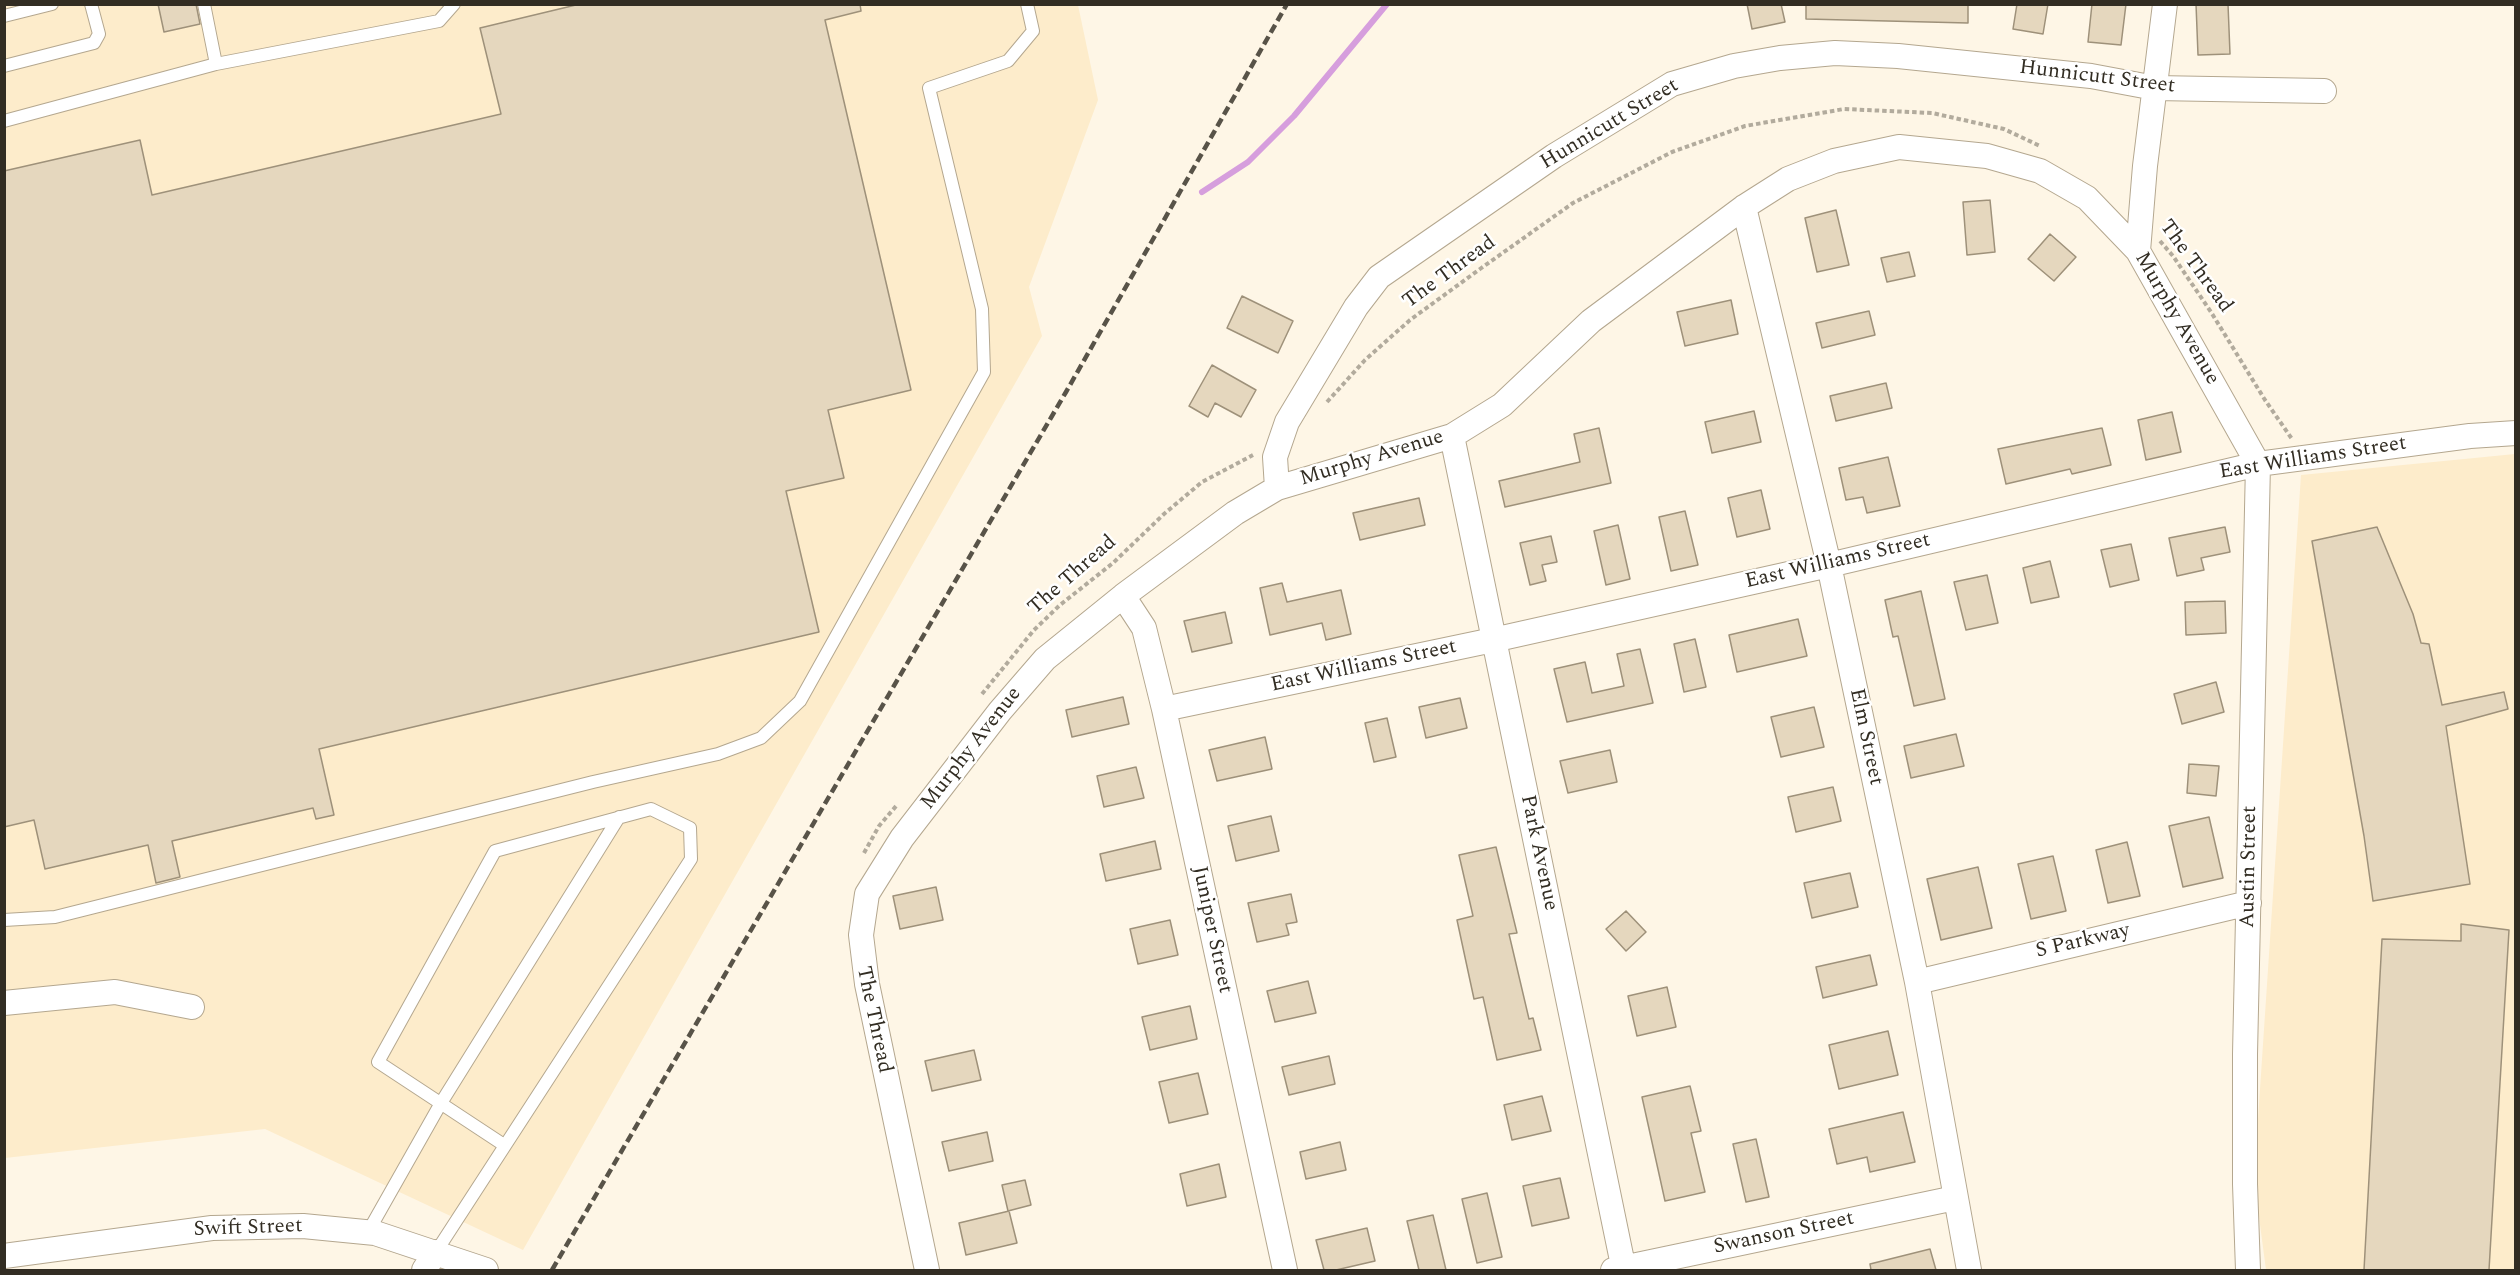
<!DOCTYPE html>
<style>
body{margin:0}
#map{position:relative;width:2520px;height:1275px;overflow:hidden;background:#fef6e6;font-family:Spectral,serif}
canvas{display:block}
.frame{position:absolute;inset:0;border:6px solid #322d23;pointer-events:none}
</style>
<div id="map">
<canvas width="2520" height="1275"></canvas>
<div class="frame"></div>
</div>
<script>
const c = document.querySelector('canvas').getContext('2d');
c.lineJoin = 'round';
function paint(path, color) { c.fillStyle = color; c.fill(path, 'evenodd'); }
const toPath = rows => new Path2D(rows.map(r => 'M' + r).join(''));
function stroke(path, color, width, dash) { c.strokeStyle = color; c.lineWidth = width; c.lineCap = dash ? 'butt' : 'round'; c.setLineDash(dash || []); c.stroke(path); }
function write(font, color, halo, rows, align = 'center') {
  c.font = font + ' Spectral,serif'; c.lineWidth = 5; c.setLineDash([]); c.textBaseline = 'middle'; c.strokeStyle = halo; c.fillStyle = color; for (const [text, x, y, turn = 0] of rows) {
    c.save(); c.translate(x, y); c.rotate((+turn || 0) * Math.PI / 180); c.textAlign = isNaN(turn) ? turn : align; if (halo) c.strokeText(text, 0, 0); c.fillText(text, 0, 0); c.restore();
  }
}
const built = toPath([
 [4,5,1078,5,1098,100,1029,287,1042,336,523,1250,265,1129,5,1158],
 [2515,454,2515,1270,2266,1270,2254,1179,2301,475]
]);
const stream = toPath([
 [1202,192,1248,162,1294,116,1387,4]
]);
const building = toPath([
 [158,4,196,4,200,24,164,32,158,4],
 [580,4,860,4,861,11,825,20,911,390,828,410,844,478,786,491,819,632,319,749,334,815,316,819,313,808,172,841,180,877,156,883,148,845,45,869,34,820,4,827,4,171,140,140,152,195,501,114,480,28,580,4],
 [1747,4,1781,4,1785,22,1752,29,1747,4],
 [1806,4,1968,4,1968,23,1806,19,1806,4],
 [2017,4,2048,4,2043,34,2013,29,2017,4],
 [2092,4,2126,4,2121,45,2088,42,2092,4],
 [2196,4,2228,4,2230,54,2198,55,2196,4],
 [1990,200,1995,252,1967,255,1963,202,1990,200],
 [1836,210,1849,265,1817,272,1805,218,1836,210],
 [2050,234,2076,257,2054,281,2028,259,2050,234],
 [1909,252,1915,276,1887,282,1881,258,1909,252],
 [1242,296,1293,321,1278,353,1227,328,1242,296],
 [1731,300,1738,334,1685,346,1677,312,1731,300],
 [1869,311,1875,335,1822,348,1816,323,1869,311],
 [1212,365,1256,390,1241,417,1215,403,1208,417,1189,406,1212,365],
 [1886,383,1892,408,1836,421,1830,396,1886,383],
 [1754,411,1761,442,1712,453,1705,422,1754,411],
 [2172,412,2181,452,2146,460,2138,420,2172,412],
 [1599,428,1611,483,1505,507,1499,481,1580,462,1574,434,1599,428],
 [2102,428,2111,465,2072,474,2070,469,2006,484,1998,449,2102,428],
 [1888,457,1900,506,1867,513,1863,497,1846,500,1839,468,1888,457],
 [1761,490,1770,529,1737,537,1728,498,1761,490],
 [1419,498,1425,525,1360,540,1353,513,1419,498],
 [1685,511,1698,565,1671,571,1659,517,1685,511],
 [1618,525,1630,579,1606,585,1594,531,1618,525],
 [2225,527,2230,552,2201,558,2204,570,2177,576,2169,538,2225,527],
 [2377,527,2413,614,2421,643,2429,644,2442,705,2504,692,2508,709,2446,726,2470,884,2373,901,2364,836,2312,541,2377,527],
 [1551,536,1557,562,1542,565,1546,581,1530,585,1520,543,1551,536],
 [2131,544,2139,580,2110,587,2101,550,2131,544],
 [2050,561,2059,597,2031,603,2023,568,2050,561],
 [1987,575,1998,623,1966,630,1954,582,1987,575],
 [1282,583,1287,602,1341,590,1351,634,1326,640,1322,623,1270,635,1260,588,1282,583],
 [1921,591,1945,699,1914,706,1898,636,1893,637,1885,600,1921,591],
 [2225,601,2226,633,2186,635,2185,602,2225,601],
 [1225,612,1232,643,1192,652,1184,621,1225,612],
 [1798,619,1807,656,1737,672,1729,635,1798,619],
 [1695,639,1706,687,1684,692,1674,644,1695,639],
 [1640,649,1653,703,1567,722,1554,669,1585,662,1592,693,1624,686,1617,654,1640,649],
 [2216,682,2224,712,2182,724,2174,694,2216,682],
 [1123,697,1129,724,1072,737,1066,710,1123,697],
 [1460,698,1467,728,1426,738,1419,707,1460,698],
 [1814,707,1824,747,1781,757,1771,717,1814,707],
 [1387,718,1396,757,1374,762,1365,723,1387,718],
 [1956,734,1964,766,1911,778,1904,746,1956,734],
 [1265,737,1272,769,1217,781,1209,750,1265,737],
 [1610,750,1617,782,1568,793,1560,761,1610,750],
 [2189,764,2219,766,2216,796,2187,793,2189,764],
 [1136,767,1144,798,1104,807,1097,776,1136,767],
 [1833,787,1841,821,1796,832,1788,797,1833,787],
 [1271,816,1279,851,1236,861,1228,826,1271,816],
 [2209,817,2223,878,2183,887,2169,826,2209,817],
 [1155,841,1161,869,1106,881,1100,854,1155,841],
 [2127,842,2140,896,2108,903,2096,850,2127,842],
 [1496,847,1517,933,1509,934,1529,1019,1533,1018,1541,1050,1497,1060,1483,997,1474,999,1457,920,1473,916,1459,855,1496,847],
 [2053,856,2066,911,2031,919,2018,864,2053,856],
 [1978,867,1992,928,1941,940,1927,879,1978,867],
 [1850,873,1858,907,1812,918,1804,883,1850,873],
 [936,887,943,920,900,929,893,896,936,887],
 [1291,894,1297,922,1286,924,1289,935,1257,942,1248,903,1291,894],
 [1626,911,1646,932,1626,951,1606,929,1626,911],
 [1170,920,1178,955,1138,964,1130,929,1170,920],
 [2461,924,2509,930,2489,1270,2364,1270,2382,939,2461,941,2461,924],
 [1870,955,1877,985,1823,998,1816,967,1870,955],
 [1308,981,1316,1013,1275,1022,1267,991,1308,981],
 [1667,987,1676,1027,1637,1036,1628,996,1667,987],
 [1190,1006,1197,1039,1150,1050,1142,1017,1190,1006],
 [1888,1031,1898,1075,1839,1089,1829,1045,1888,1031],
 [974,1050,981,1080,932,1091,925,1061,974,1050],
 [1329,1056,1335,1084,1289,1095,1282,1067,1329,1056],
 [1198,1073,1208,1114,1169,1123,1159,1082,1198,1073],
 [1690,1086,1701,1131,1691,1133,1705,1192,1665,1201,1642,1097,1690,1086],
 [1542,1096,1551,1131,1512,1140,1504,1105,1542,1096],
 [1903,1112,1915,1162,1870,1172,1867,1157,1837,1164,1829,1129,1903,1112],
 [987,1132,993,1161,949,1171,942,1142,987,1132],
 [1756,1139,1769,1197,1746,1202,1733,1144,1756,1139],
 [1340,1142,1346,1170,1306,1179,1300,1152,1340,1142],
 [1219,1164,1226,1197,1187,1206,1180,1174,1219,1164],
 [1560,1178,1569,1218,1532,1226,1523,1186,1560,1178],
 [1025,1180,1031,1205,1008,1211,1002,1185,1025,1180],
 [1487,1193,1502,1257,1477,1263,1462,1199,1487,1193],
 [1009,1211,1017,1243,966,1255,959,1223,1009,1211],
 [1433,1215,1446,1270,1419,1270,1407,1221,1433,1215],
 [1367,1228,1375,1261,1336,1270,1324,1270,1316,1240,1367,1228],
 [1930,1249,1936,1270,1871,1270,1870,1264,1930,1249]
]);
const path = toPath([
 [2160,241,2173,256,2211,312,2265,400,2292,439],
 [1327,402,1365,360,1410,320,1480,269,1573,203,1672,152,1745,126,1844,109,1932,113,2004,129,2040,146],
 [982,694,1034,630,1060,605,1113,563,1164,514,1202,482,1253,455],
 [864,853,879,826,897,805]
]);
const service = toPath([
 [204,4,216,64],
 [4,16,52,4],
 [4,66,94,43,99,34,91,4],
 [4,121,216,64,439,21,454,4],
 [4,920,55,917,593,782,718,754,761,738,800,701,984,372,982,309,929,88,1008,61,1033,31,1027,4],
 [368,1232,441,1103,619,817],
 [436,1252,691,859,690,828,651,809,495,851,378,1062,504,1145]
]);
const minor = toPath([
 [1744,207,1829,565,1917,982,1969,1270],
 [2138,251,2145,166,2165,4],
 [1452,436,1624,1270],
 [1277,488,1275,457,1287,422,1356,307,1379,277,1554,156,1672,84,1734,66,1780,58,1835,53,1898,56,2091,76,2155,88,2324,91],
 [1123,596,1144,628,1164,709,1285,1270],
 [1164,709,1493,640,1829,565,2258,464,2470,436,2516,433],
 [1917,982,2249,903],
 [4,1003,115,992,192,1007],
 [4,1256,212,1228,303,1226,375,1233,486,1270],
 [424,1270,436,1252],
 [927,1270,867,984,861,935,867,894,902,838,1000,711,1045,659,1123,596,1235,513,1277,488,1452,436,1502,405,1591,321,1744,207,1788,179,1834,161,1899,147,1987,156,2040,171,2087,198,2138,251,2258,464,2245,1054,2245,1184,2248,1270],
 [1613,1270,1955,1198]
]);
const rail = toPath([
 [552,1270,1066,392,1287,4]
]);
const streetNames = [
 ["Hunnicutt Street",2097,78,7],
 ["Hunnicutt Street",1610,125,-31],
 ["The Thread",2195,267,54],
 ["The Thread",1450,273,-36],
 ["Murphy Avenue",2176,319,60],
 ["Murphy Avenue",1372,459,-17],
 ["East Williams Street",2313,459,-9],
 ["East Williams Street",1838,562,-13],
 ["The Thread",1073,576,-41],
 ["East Williams Street",1364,667,-12],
 ["Elm Street",1865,737,78],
 ["Murphy Avenue",972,749,-52],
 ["Park Avenue",1538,853,78],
 ["Austin Street",2250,867,-89],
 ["Juniper Street",1211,930,78],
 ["S Parkway",2083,942,-13],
 ["The Thread",873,1020,78],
 ["Swift Street",248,1229,-2],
 ["Swanson Street",1784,1234,-12]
];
paint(built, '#fdeccb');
stroke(stream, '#d69edd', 6);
paint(building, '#e5d7be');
stroke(building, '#9e917a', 1.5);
stroke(service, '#b4a78f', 14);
stroke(minor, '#b4a78f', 26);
stroke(path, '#b2ab9d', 4, [4.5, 3]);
stroke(service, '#fff', 12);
stroke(minor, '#fff', 24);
stroke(rail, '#585348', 4.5, [9, 4.5]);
write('21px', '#322d23', '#fff', streetNames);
</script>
